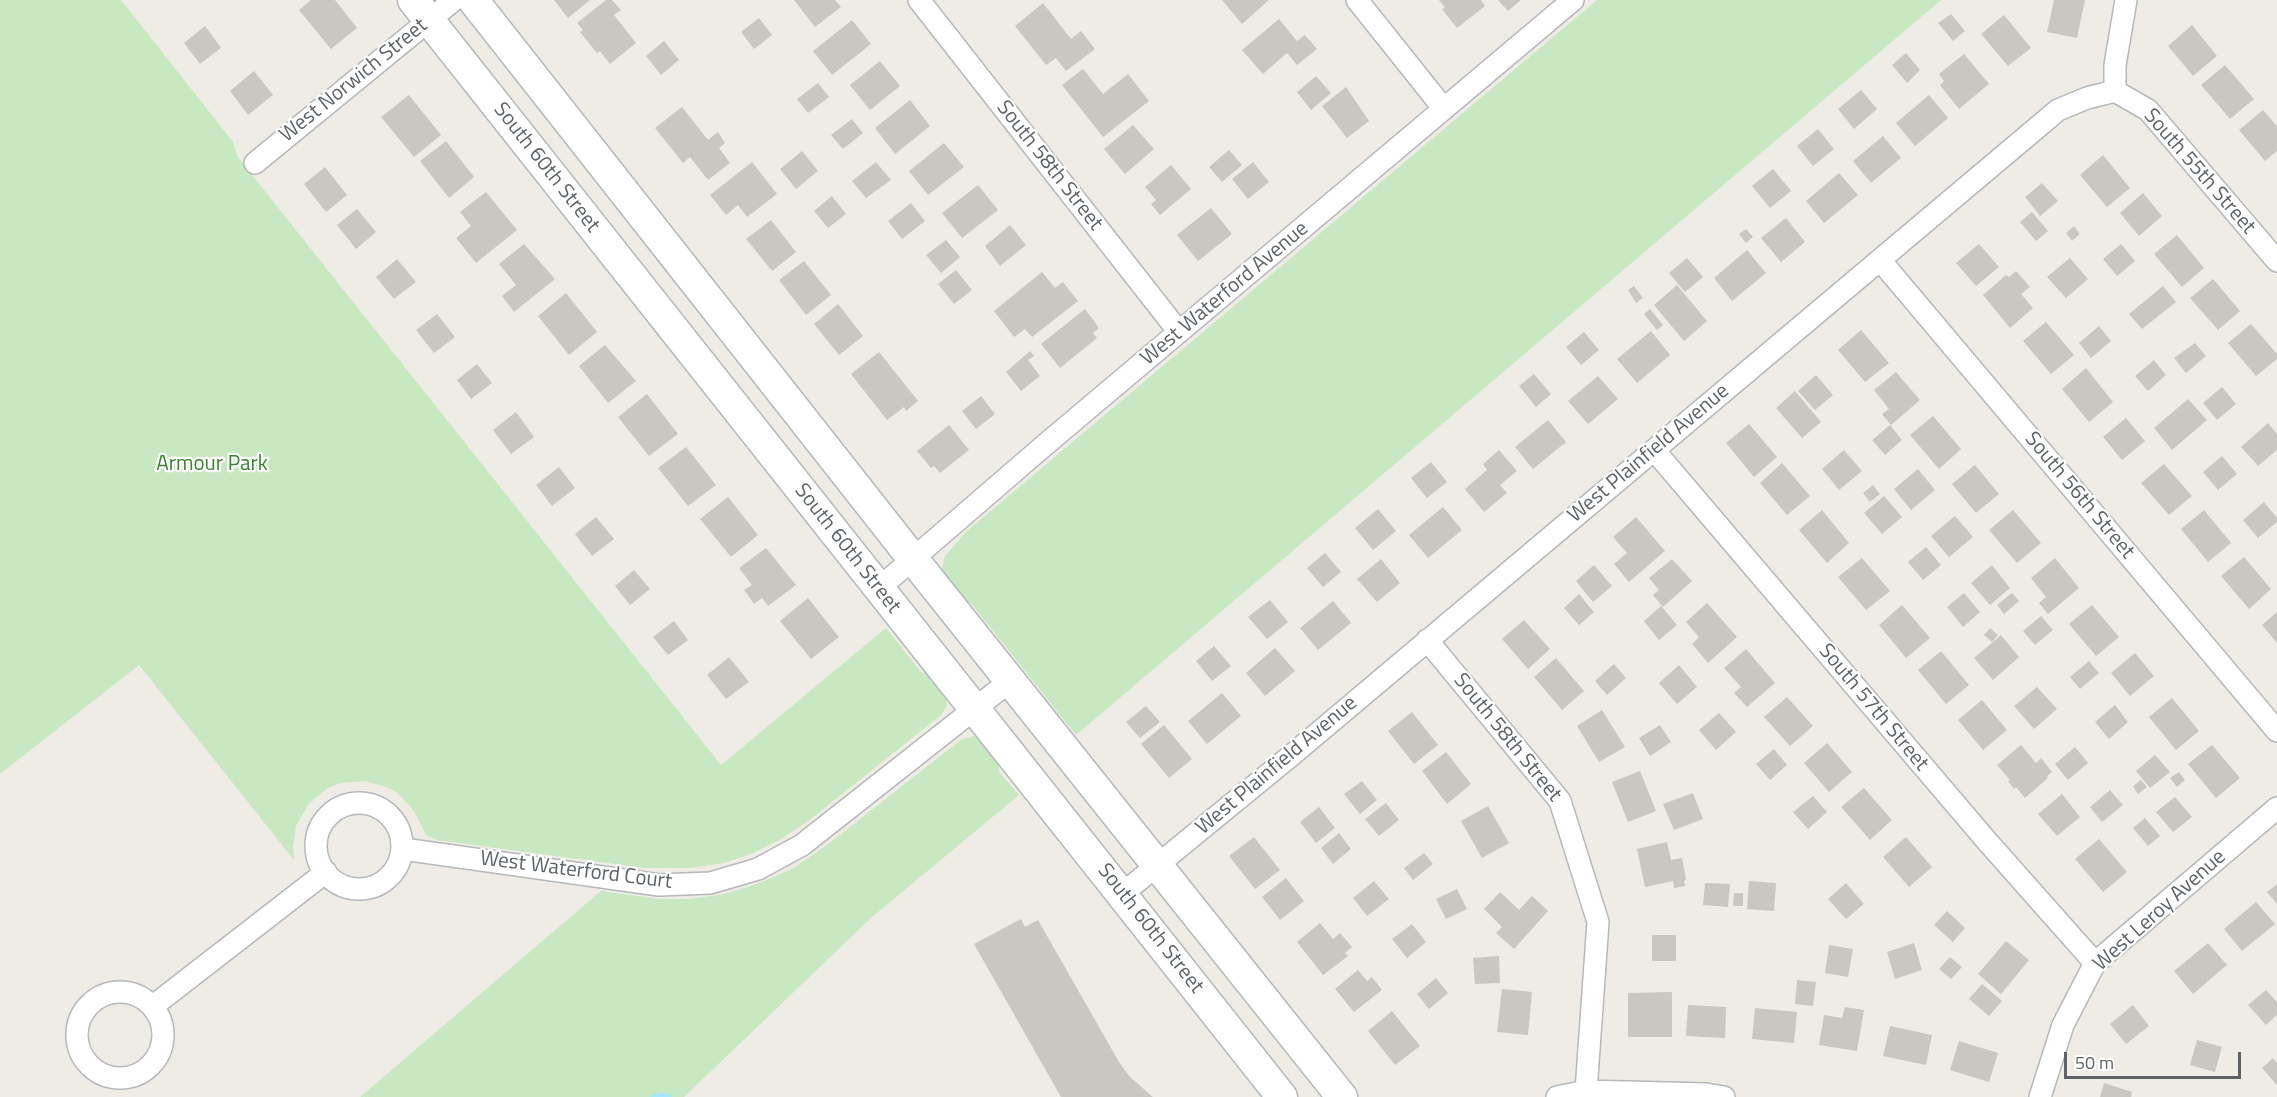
<!DOCTYPE html>
<style>
body{margin:0}
#map{position:relative;width:2277px;height:1097px;overflow:hidden;background:#efebe5;font-family:"Titillium Web",sans-serif}
canvas{display:block}
.scale{position:absolute;left:2064px;top:1052px;width:177px;height:27px;box-sizing:border-box;border:3px solid #5c6266;border-top:0;padding-left:8px;font-size:18px;line-height:21px;white-space:nowrap;color:#5c6266;-webkit-text-stroke:4px #fff;paint-order:stroke}
</style>
<div id="map">
<canvas width="2277" height="1097"></canvas>
<div class="scale">50 m</div>
</div>
<script>
const c = document.querySelector('canvas').getContext('2d');
c.lineJoin = 'round';
function paint(path, color) { c.fillStyle = color; c.fill(path, 'evenodd'); }
const toPath = rows => new Path2D(rows.map(r => 'M' + r).join(''));
function stroke(path, color, width, dash) { c.strokeStyle = color; c.lineWidth = width; c.lineCap = dash ? 'butt' : 'round'; c.setLineDash(dash || []); c.stroke(path); }
function write(font, color, halo, rows, align = 'center') {
  c.font = font + ' "Titillium Web",sans-serif'; c.lineWidth = 4.5; c.setLineDash([]); c.textBaseline = 'middle'; c.strokeStyle = halo; c.fillStyle = color; for (const [text, x, y, turn = 0] of rows) {
    c.save(); c.translate(x, y); c.rotate((+turn || 0) * Math.PI / 180); c.textAlign = isNaN(turn) ? turn : align; if (halo) c.strokeText(text, 0, 0); c.fillText(text, 0, 0); c.restore();
  }
}
const green = toPath([
 [0,0,121,0,233,142,237,156,721,765,886,628,921,672,930,674,945,692,947,705,941,715,808,821,779,840,751,854,723,863,691,868,645,868,437,840,426,835,414,811,398,793,387,787,364,781,340,783,328,788,309,803,296,826,293,847,294,860,139,665,0,774],
 [1597,0,1941,0,1076,735,971,603,960,602,941,571,945,556,967,531],
 [975,736,981,738,1000,759,999,772,1019,795,872,917,684,1097,360,1097,601,891,659,899,690,899,725,894,757,884,792,869,827,845,962,739]
]);
const stream = toPath([
 [654,1097,668,1097]
]);
const building = toPath([
 [311,0,335,0,357,28,331,49,299,10],
 [554,0,590,0,568,18],
 [606,0,612,0,621,10,614,15,636,43,610,64,600,51,597,53,580,32,583,30,577,23],
 [794,0,835,0,841,7,815,27],
 [1222,0,1269,0,1242,24],
 [1439,0,1481,0,1485,6,1457,28,1442,9,1445,8],
 [1498,0,1521,0,1508,11],
 [2054,0,2085,0,2077,38,2047,32],
 [1043,3,1071,39,1081,31,1095,49,1066,71,1056,58,1046,65,1015,26],
 [1951,14,1965,31,1953,41,1938,23],
 [2004,15,2031,48,2008,66,1981,34],
 [759,18,772,35,754,49,741,32],
 [1279,19,1297,41,1305,35,1317,49,1297,65,1287,53,1263,74,1242,50],
 [852,20,871,44,832,75,813,51],
 [2192,25,2217,56,2193,76,2168,46],
 [205,26,221,48,200,64,184,43],
 [664,41,679,60,661,75,646,56],
 [1906,53,1920,70,1907,83,1892,65],
 [1964,54,1989,84,1959,109,1940,85,1944,81,1939,74],
 [880,61,900,86,870,110,850,85],
 [2225,65,2254,99,2230,119,2201,85],
 [1083,69,1103,94,1128,74,1149,101,1103,137,1062,85],
 [254,71,273,95,248,115,230,91],
 [1316,76,1331,93,1311,110,1297,92],
 [818,83,829,97,808,113,797,99],
 [1346,87,1369,121,1347,138,1322,106],
 [1861,90,1877,109,1854,129,1838,109],
 [409,95,441,135,414,157,381,117],
 [1929,95,1948,118,1915,146,1896,123],
 [910,100,930,126,895,154,875,128],
 [682,107,708,140,718,132,725,143,719,148,730,163,708,180,690,157,683,163,655,128],
 [2263,110,2277,126,2277,151,2265,161,2239,130],
 [852,119,863,133,843,149,831,135],
 [1133,125,1154,149,1125,174,1104,149],
 [1818,129,1834,149,1813,166,1797,146],
 [1883,136,1901,158,1871,183,1853,161],
 [446,141,474,177,449,198,420,161],
 [944,143,964,167,928,195,909,171],
 [1229,150,1242,165,1222,182,1209,167],
 [802,151,818,171,796,189,780,169],
 [2103,155,2130,188,2107,207,2080,175],
 [752,162,777,194,747,217,738,205,726,215,710,195],
 [876,162,891,180,866,198,852,181],
 [1253,162,1269,182,1248,199,1232,179],
 [1171,165,1191,189,1160,215,1151,204,1156,200,1145,187],
 [325,167,347,195,326,212,304,184],
 [1773,169,1791,191,1770,208,1752,186],
 [1839,173,1858,195,1824,223,1806,201],
 [2042,183,2058,201,2040,216,2025,197],
 [978,185,998,210,962,238,942,213],
 [486,192,517,230,476,263,456,238,471,226,460,212],
 [2143,193,2162,216,2139,236,2120,213],
 [832,196,846,214,828,228,814,211],
 [911,203,925,221,902,239,888,221],
 [1211,208,1232,234,1198,261,1177,235],
 [357,209,376,232,356,249,337,225],
 [2032,212,2048,231,2036,241,2020,222],
 [1786,218,1805,242,1781,262,1761,238],
 [771,220,796,252,772,271,746,239],
 [1010,225,1026,245,1000,266,985,246],
 [2074,226,2080,234,2072,241,2066,233],
 [1746,229,1753,237,1746,243,1739,234],
 [2177,235,2204,268,2182,287,2154,254],
 [946,240,960,257,941,273,926,255],
 [524,244,555,279,514,312,502,296,516,285,499,264],
 [1979,244,1999,267,1976,286,1956,263],
 [2121,244,2135,261,2117,276,2103,259],
 [1747,250,1766,273,1732,301,1714,278],
 [1687,258,1703,277,1685,292,1669,273],
 [2070,258,2088,279,2066,298,2047,277],
 [397,259,416,282,394,299,376,277],
 [804,261,831,295,806,315,779,280],
 [956,270,972,290,954,304,938,284],
 [2016,271,2030,287,2021,294,2033,308,2010,328,1983,295,2006,275,2009,277],
 [1042,272,1055,288,1063,282,1078,301,1032,337,1025,329,1014,337,994,311],
 [2213,279,2240,311,2218,330,2190,298],
 [1677,285,1707,321,1684,341,1654,305],
 [1634,286,1643,298,1636,303,1628,290],
 [2163,286,2176,302,2142,329,2129,314],
 [566,293,597,332,569,355,538,316],
 [838,304,863,336,839,355,814,324],
 [1085,309,1099,328,1093,333,1097,338,1060,368,1041,344],
 [1650,309,1663,325,1657,330,1644,314],
 [437,314,455,337,434,353,416,330],
 [2046,322,2074,355,2051,374,2023,341],
 [2251,324,2277,354,2277,359,2256,376,2228,343],
 [2099,326,2111,341,2091,358,2079,343],
 [1861,330,1889,363,1865,382,1838,350],
 [1651,331,1670,355,1637,383,1617,359],
 [1584,332,1599,350,1581,365,1566,347],
 [2195,343,2206,356,2186,373,2174,358],
 [605,345,636,381,608,403,579,366],
 [1030,351,1034,356,1028,360,1040,376,1021,391,1006,372],
 [879,352,918,401,906,411,904,407,887,420,851,374],
 [2154,360,2166,375,2148,391,2135,376],
 [477,364,492,383,471,399,457,380],
 [2086,368,2113,402,2089,422,2062,389],
 [1896,372,1920,400,1891,425,1882,414,1889,409,1874,390],
 [1534,374,1551,394,1536,407,1519,386],
 [1816,375,1833,395,1815,410,1798,391],
 [1598,376,1618,399,1588,424,1568,401],
 [2222,387,2236,404,2217,420,2203,403],
 [1795,391,1821,422,1802,438,1776,408],
 [647,394,678,434,649,456,618,417],
 [981,396,995,414,976,429,962,411],
 [2188,399,2207,420,2172,450,2154,428],
 [516,412,534,437,511,454,493,430],
 [1933,416,1961,449,1939,469,1910,435],
 [2126,418,2145,441,2122,460,2103,437],
 [1548,420,1566,442,1533,469,1515,447],
 [2268,423,2277,434,2277,450,2258,466,2241,447],
 [1749,424,1777,457,1754,477,1726,443],
 [949,425,969,450,940,473,934,466,931,468,917,451],
 [1890,425,1902,440,1885,455,1872,440],
 [686,447,716,485,688,506,658,468],
 [1499,450,1517,471,1500,485,1507,493,1484,512,1465,489,1487,470,1483,464],
 [1844,450,1862,471,1839,490,1822,469],
 [2222,456,2237,474,2218,490,2203,472],
 [1431,462,1447,482,1427,498,1411,478],
 [1782,463,1810,496,1787,515,1760,483],
 [2164,464,2192,496,2169,515,2141,483],
 [1975,465,1999,494,1976,513,1952,484],
 [559,467,575,488,552,506,536,485],
 [1918,469,1935,490,1911,510,1894,489],
 [1873,485,1880,494,1870,502,1863,493],
 [1884,496,1902,517,1882,534,1864,513],
 [728,497,758,535,731,557,700,519],
 [2264,502,2277,518,2277,522,2258,538,2243,520],
 [1443,507,1462,530,1428,558,1409,535],
 [1378,509,1396,531,1373,550,1355,528],
 [1822,510,1849,543,1827,563,1799,530],
 [2013,510,2041,543,2017,563,1989,530],
 [2204,510,2231,543,2208,562,2181,529],
 [1955,516,1973,537,1949,557,1931,536],
 [596,517,614,539,592,556,575,534],
 [1636,517,1665,551,1629,582,1614,564,1627,553,1613,537],
 [1926,547,1941,565,1923,580,1908,562],
 [766,548,796,585,768,606,762,598,754,604,744,590,752,585,739,568],
 [1325,553,1341,572,1323,587,1307,568],
 [2244,557,2271,589,2249,609,2221,576],
 [1862,558,1890,591,1866,610,1838,577],
 [2055,558,2079,588,2048,614,2039,603,2046,597,2031,578],
 [1381,559,1400,583,1377,602,1357,579],
 [1672,559,1692,581,1663,607,1653,595,1659,590,1649,578],
 [1594,565,1612,586,1593,602,1576,581],
 [1992,565,2010,588,1990,605,1971,583],
 [634,570,650,589,630,605,615,586],
 [1964,593,1980,612,1963,627,1947,607],
 [2012,593,2019,601,2004,614,1997,605],
 [1579,594,1594,612,1579,625,1564,608],
 [808,598,839,637,811,659,780,621],
 [1270,600,1288,622,1267,639,1248,617],
 [1333,601,1351,623,1318,650,1300,628],
 [1707,603,1737,637,1708,663,1692,644,1699,637,1686,622],
 [1902,605,1930,638,1906,658,1879,625],
 [2092,605,2119,637,2096,656,2069,624],
 [1661,606,1677,625,1659,640,1644,621],
 [2277,612,2277,643,2262,625],
 [2041,616,2053,630,2035,645,2023,631],
 [1524,620,1550,649,1528,669,1502,639],
 [674,621,688,640,668,655,653,637],
 [1990,628,1998,635,1992,642,1984,635],
 [2001,635,2019,657,1993,680,1974,658],
 [1214,646,1231,666,1212,681,1196,661],
 [1275,648,1295,671,1265,696,1246,673],
 [1746,649,1775,683,1747,707,1734,693,1741,687,1724,668],
 [1941,651,1969,685,1946,704,1918,670],
 [2135,653,2154,676,2130,696,2111,673],
 [729,657,749,682,726,699,707,675],
 [1556,658,1584,691,1562,710,1534,677],
 [2089,661,2099,673,2080,689,2070,677],
 [1614,664,1626,678,1607,695,1595,681],
 [1679,665,1697,687,1677,704,1659,683],
 [2037,687,2057,709,2034,729,2014,706],
 [1222,693,1241,716,1207,744,1188,721],
 [1787,697,1813,726,1790,746,1764,717],
 [2172,698,2199,731,2176,750,2149,717],
 [1982,700,2007,730,1983,750,1958,720],
 [2115,705,2128,722,2109,739,2095,722],
 [1146,706,1160,722,1140,738,1126,722],
 [1602,710,1625,747,1599,762,1577,726],
 [1412,712,1438,745,1414,764,1388,731],
 [1719,713,1736,732,1716,750,1699,730],
 [1164,725,1192,759,1169,778,1141,744],
 [1660,725,1671,742,1650,756,1639,738],
 [1827,743,1852,772,1829,792,1804,763],
 [2021,745,2036,763,2041,758,2052,772,2047,776,2048,778,2025,798,2016,787,2014,789,2008,781,2010,780,1997,765],
 [2212,745,2240,778,2216,798,2188,764],
 [2075,747,2088,763,2068,780,2055,764],
 [1774,749,1787,765,1770,780,1756,764],
 [1446,752,1471,784,1447,804,1422,771],
 [2155,755,2170,772,2150,788,2136,771],
 [1640,771,1656,811,1628,822,1612,782],
 [2179,772,2185,780,2177,787,2170,778],
 [2141,780,2147,787,2138,794,2133,786],
 [1362,781,1377,800,1360,814,1344,794],
 [1864,788,1892,820,1870,840,1841,807],
 [2110,790,2123,805,2102,822,2090,807],
 [1693,793,1703,819,1674,830,1663,804],
 [2062,794,2080,817,2057,836,2038,814],
 [1813,796,1827,812,1808,829,1793,812],
 [2175,797,2192,817,2173,832,2156,812],
 [1386,803,1399,820,1379,836,1365,819],
 [1488,806,1509,843,1482,858,1461,821],
 [1319,807,1335,828,1316,843,1300,822],
 [2145,818,2160,836,2148,846,2133,828],
 [1339,833,1351,849,1333,864,1321,848],
 [1254,837,1280,870,1255,889,1229,856],
 [1906,837,1932,867,1909,887,1883,857],
 [2099,839,2127,872,2103,892,2075,859],
 [1667,842,1671,860,1682,858,1686,880,1684,881,1685,886,1674,888,1673,881,1645,887,1637,849],
 [1424,853,1433,864,1413,880,1404,868],
 [1286,878,1304,901,1280,920,1262,897],
 [1374,881,1389,899,1367,916,1353,898],
 [1749,881,1776,883,1774,911,1747,909],
 [1705,883,1730,884,1728,907,1703,905],
 [1846,883,1864,904,1846,919,1828,899],
 [2277,884,2277,904,2267,892],
 [1457,889,1467,909,1446,919,1436,899],
 [1500,892,1519,910,1532,896,1548,911,1514,949,1496,933,1502,927,1484,909],
 [1734,893,1743,893,1743,906,1733,906],
 [2256,902,2275,924,2242,951,2224,929],
 [1947,911,1965,928,1953,942,1934,925],
 [1021,919,1025,927,1038,920,1119,1062,1130,1077,1153,1097,1061,1097,974,944],
 [1320,923,1333,939,1340,933,1352,947,1345,953,1348,956,1323,975,1297,942],
 [1412,924,1426,942,1407,958,1392,939],
 [1652,935,1676,935,1676,961,1652,961],
 [2006,941,2029,960,2001,994,1978,974],
 [1914,943,1922,970,1895,979,1887,952],
 [2208,943,2227,965,2193,994,2174,971],
 [1829,945,1853,949,1848,977,1825,973],
 [1499,956,1500,983,1475,984,1473,958],
 [1950,957,1962,967,1951,979,1939,969],
 [1358,970,1367,981,1372,977,1382,990,1354,1012,1335,989],
 [1436,978,1448,993,1429,1009,1417,994],
 [1797,980,1816,982,1813,1006,1795,1004],
 [1982,984,2002,1001,1989,1016,1969,999],
 [1502,989,1532,992,1528,1035,1497,1032],
 [2266,990,2277,1002,2277,1015,2266,1025,2248,1005],
 [1672,992,1672,1037,1628,1037,1628,993],
 [1688,1005,1726,1007,1725,1038,1686,1036],
 [2133,1005,2149,1026,2126,1044,2110,1024],
 [1845,1007,1864,1010,1857,1051,1819,1045,1824,1015,1842,1018],
 [1755,1008,1797,1012,1794,1043,1752,1039],
 [1392,1011,1420,1046,1395,1065,1368,1031],
 [1890,1026,1932,1035,1926,1065,1883,1056],
 [2197,1040,2222,1047,2215,1072,2190,1065],
 [1959,1041,1998,1053,1989,1082,1950,1070],
 [2273,1058,2277,1063,2277,1085,2262,1068],
 [2104,1083,2132,1092,2131,1097,2100,1097]
]);
const street = toPath([
 [919,0,1179,332],
 [1357,0,1444,109],
 [2115,91,2148,110,2277,261],
 [255,163,454,0],
 [1880,260,2277,731],
 [1654,450,1986,840,2095,963],
 [878,589,1046,444,1573,0],
 [1427,640,1560,801,1598,922,1586,1091],
 '316 846a43 43 0 1 1 86 0a43 43 0 1 1-86 0Z',
 [403,849,659,885,710,883,758,869,802,845,1010,681],
 [1122,894,1293,754,2058,110,2087,98,2115,91,2115,65,2126,0],
 '77 1035a43 43 0 1 1 86 0a43 43 0 1 1-86 0Z',
 [153,1006,326,872],
 [1557,1097,1586,1091,1706,1094,1724,1097],
 [2040,1097,2063,1025,2095,963,2277,808]
]);
const secondary = toPath([
 [413,0,1282,1097],
 [473,0,913,559,1342,1097]
]);
const streetNames = [
 ["West Norwich Street",354,81,-39],
 ["South 58th Street",1049,166,52],
 ["South 60th Street",546,168,52],
 ["South 55th Street",2199,172,49],
 ["West Waterford Avenue",1225,294,-40],
 ["West Plainfield Avenue",1649,454,-40],
 ["South 56th Street",2079,496,50],
 ["South 60th Street",847,549,52],
 ["South 57th Street",1873,708,50],
 ["South 58th Street",1507,738,51],
 ["West Plainfield Avenue",1277,766,-40],
 ["West Waterford Court",576,871,7],
 ["West Leroy Avenue",2160,911,-42],
 ["South 60th Street",1150,929,52]
];
const parkNames = [
 ["Armour Park",212,465]
];
paint(green, '#c7e8c0');
stroke(stream, '#a5e7ff', 7);
paint(building, '#cac6c1');
stroke(street, '#b5b8bc', 24);
stroke(secondary, '#b3b9bd', 33);
stroke(street, '#fff', 21);
stroke(secondary, '#fff', 30);
write('21px', '#5c6266', '#fff', streetNames);
write('21px', '#3a8130', '#fff', parkNames);
</script>
